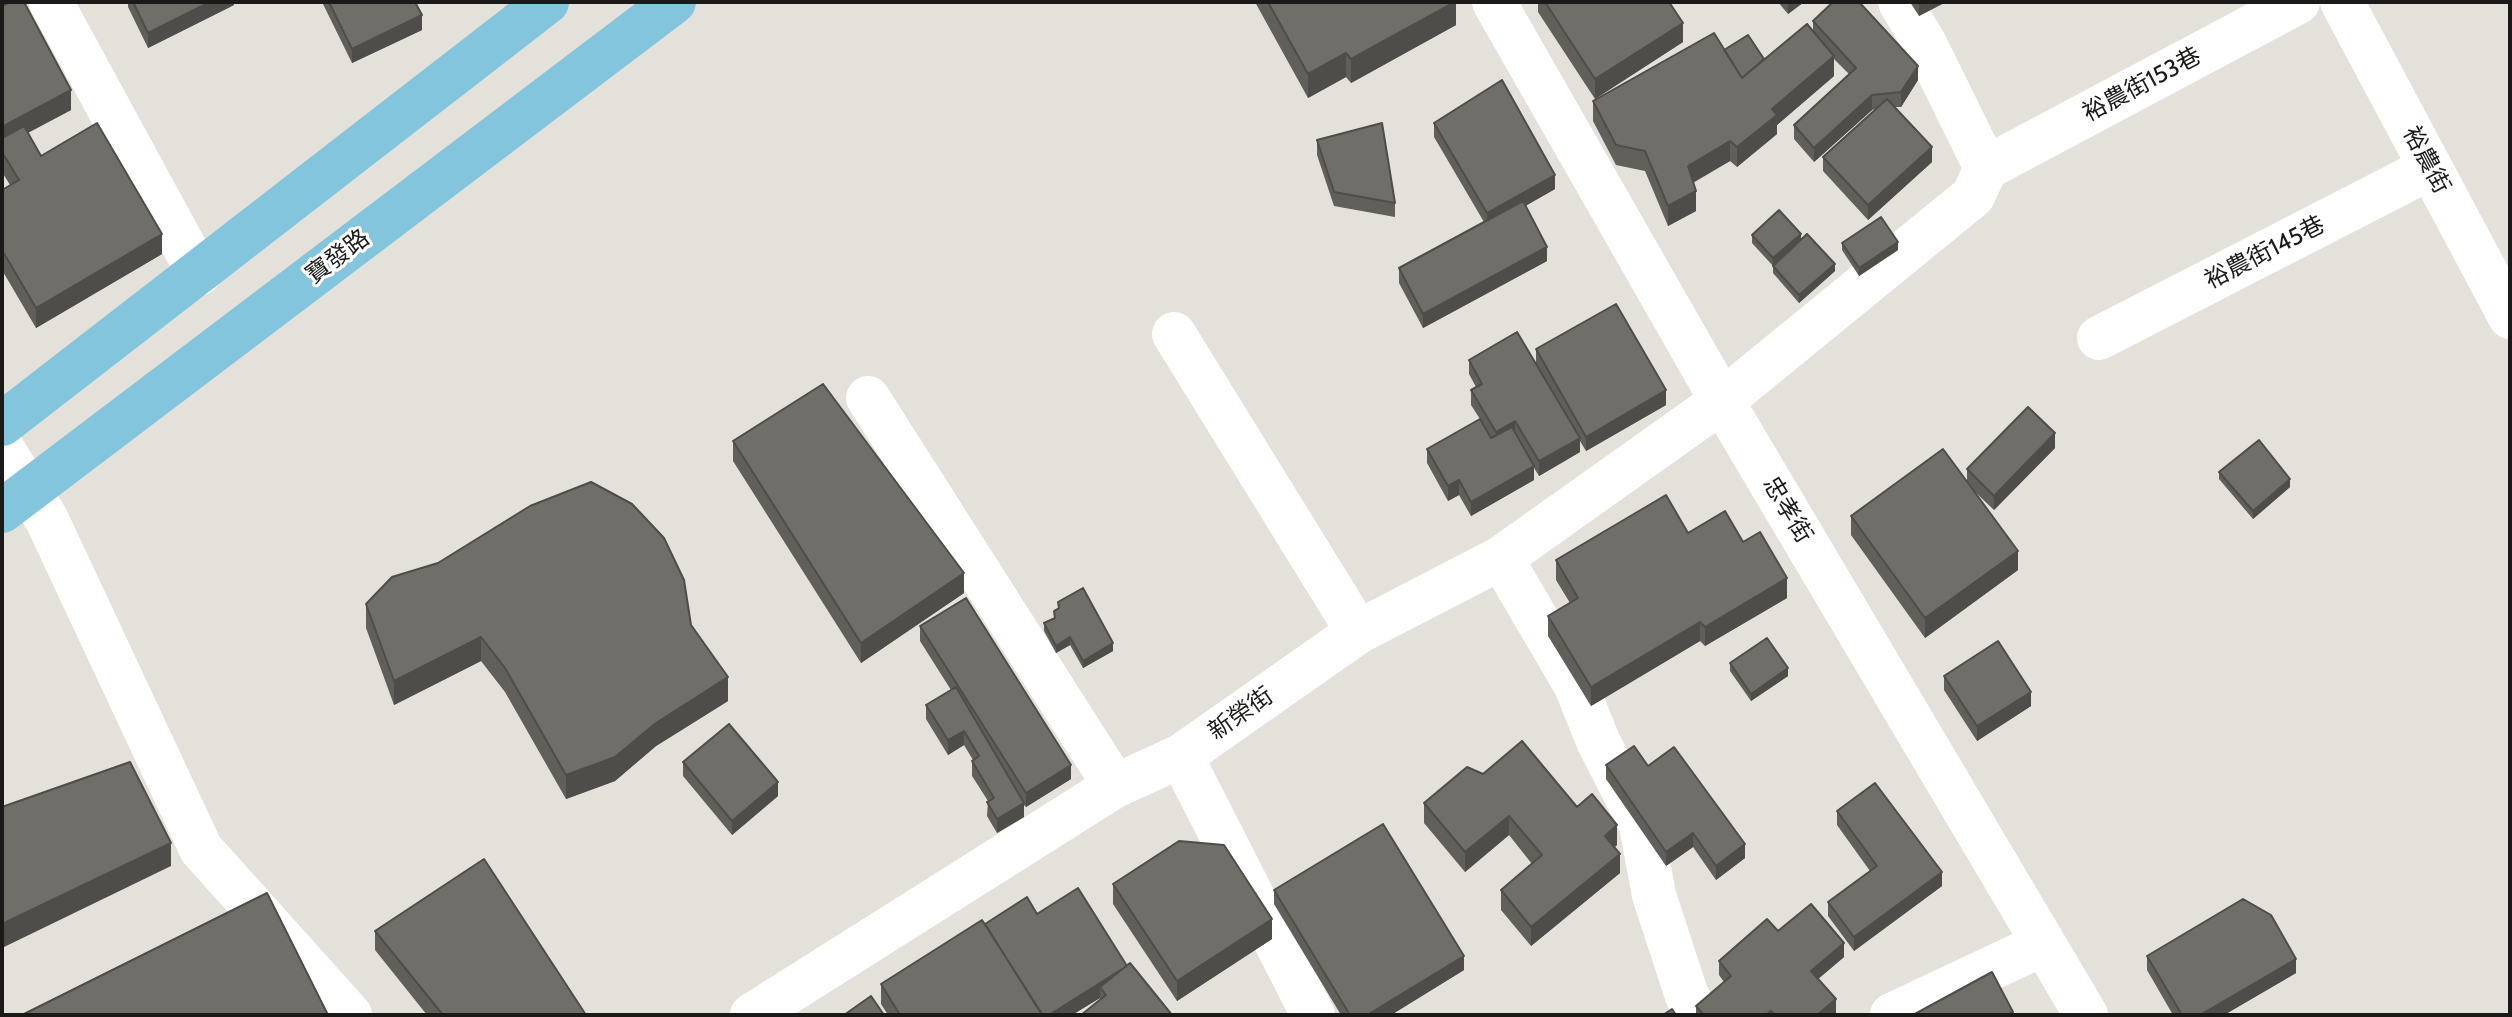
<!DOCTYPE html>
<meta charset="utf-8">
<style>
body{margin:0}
#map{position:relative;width:2512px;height:1017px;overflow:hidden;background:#e3e1da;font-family:Cabin,sans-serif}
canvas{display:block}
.frame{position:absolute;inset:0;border:4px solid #1b1a18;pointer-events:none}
</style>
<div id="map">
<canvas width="2512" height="1017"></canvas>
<div class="frame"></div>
</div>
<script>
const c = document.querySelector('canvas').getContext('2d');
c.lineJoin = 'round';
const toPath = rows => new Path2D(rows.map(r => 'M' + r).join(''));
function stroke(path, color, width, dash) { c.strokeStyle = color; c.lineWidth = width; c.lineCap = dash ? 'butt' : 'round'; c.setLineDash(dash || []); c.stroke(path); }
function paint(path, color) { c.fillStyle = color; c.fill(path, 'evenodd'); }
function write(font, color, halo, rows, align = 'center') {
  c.font = font + ' Cabin,"Noto Sans TC",sans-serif'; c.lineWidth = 6; c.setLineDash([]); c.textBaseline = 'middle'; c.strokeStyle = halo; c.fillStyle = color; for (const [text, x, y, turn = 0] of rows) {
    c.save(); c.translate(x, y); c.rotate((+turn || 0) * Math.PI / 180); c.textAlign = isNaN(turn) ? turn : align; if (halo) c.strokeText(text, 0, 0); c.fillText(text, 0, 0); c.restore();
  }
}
const minor = toPath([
 [51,2,199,274],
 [1494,2,1722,401,2086,1015],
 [2342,2,2510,317],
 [1986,168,2298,2],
 [1174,334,1358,632],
 [2099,338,2430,168],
 [868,398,1115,786],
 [2,448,47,520,201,849,350,1015],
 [1501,558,1576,686,1598,741,1641,825,1654,895,1687,996,1698,1015],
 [1181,756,1313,1015],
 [752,1015,1115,786,1181,756,1358,632,1501,558,1722,401,1973,196,1986,168,1925,44,1900,2],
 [1892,1015,2043,944]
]);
const major = toPath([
 [2,424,547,2],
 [2,511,674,2]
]);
const wall = toPath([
 [128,2,234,2,234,5,148,48,128,7],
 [322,2,415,2,422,30,352,63],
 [1255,2,1456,2,1456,25,1351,83,1346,77,1308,98],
 [1538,2,1669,2,1683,42,1595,99,1538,12],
 [1778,2,1804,2,1788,14],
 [1910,2,1946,2,1919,16],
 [2,6,71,110,28,133,41,156,162,254,36,328,2,270,2,190,10,185,2,172],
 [1813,21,1918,80,1901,107,1895,107,1932,162,1868,220,1823,171,1823,157,1876,109,1872,110,1814,162,1794,139,1794,125,1849,74,1834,59,1834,76,1777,125,1777,134,1737,167,1730,161,1693,183,1696,211,1668,226,1645,171,1616,165,1593,121,1593,101,1724,50,1764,59,1813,31],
 [1434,123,1555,189,1525,206,1547,261,1423,328,1399,283,1399,268,1484,222,1434,137],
 [1317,140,1395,203,1395,217,1334,206,1317,155],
 [1752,235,1801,240,1835,271,1799,303,1773,273,1773,266,1752,243],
 [1842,243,1898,250,1859,276,1842,250],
 [1536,349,1666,405,1586,451,1580,441,1580,452,1539,476,1534,468,1534,480,1471,516,1459,495,1448,501,1427,463,1427,449,1480,419,1471,405,1471,390,1476,387,1469,374,1469,360,1536,363],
 [733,441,964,593,861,663,733,461],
 [2055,448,1994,510,1973,490,2018,570,1925,638,1851,535,1851,516,1967,481,1967,469],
 [2219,472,2290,487,2253,519,2219,479],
 [1688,533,1743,542,1787,598,1705,646,1700,641,1591,706,1548,636,1548,616,1570,603,1556,580,1556,560],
 [1058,602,1113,651,1083,668,1070,645,1056,653,1044,631,1044,623,1054,618,1054,611,1058,609],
 [366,604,691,625,728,701,656,746,615,781,566,799,505,692,481,661,394,705,366,628],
 [920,626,1071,779,1026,807,1024,805,1024,817,997,833,987,816,988,801,972,776,972,761,973,760,964,745,948,755,926,719,926,705,951,690,920,641],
 [1730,663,1788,676,1751,701,1730,671],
 [1944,676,2031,706,1977,741,1944,690],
 [683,762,778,796,732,835,683,776],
 [1606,765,1648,766,1745,858,1716,880,1693,847,1666,866,1606,779],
 [1424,803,1577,807,1617,845,1614,847,1620,873,1531,946,1501,910,1501,890,1532,864,1509,835,1465,872,1424,823],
 [1837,811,1942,886,1854,951,1828,916,1828,902,1870,871,1837,825],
 [1113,884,1272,939,1177,1001,1113,904],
 [1274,890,1464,970,1391,1015,1341,1015,1274,904],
 [1037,914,1127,966,1172,1015,1100,1000,1100,998,1072,1015,888,1015,881,1004,881,984,985,924],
 [375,931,586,1015,427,1015,375,950],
 [1778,931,1844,957,1818,979,1836,1013,1834,1015,1696,1015,1696,1006,1724,982,1719,975,1719,961],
 [2147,956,2296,973,2224,1015,2173,1015,2147,970]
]);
const shadedWall = toPath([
 [210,2,234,2,234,5,148,48,148,33],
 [1456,2,1456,25,1351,83,1351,59],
 [1788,2,1804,2,1788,14],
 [1919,2,1946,2,1919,16],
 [422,15,422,30,352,63,352,49],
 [1683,23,1683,42,1595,99,1595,79],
 [1346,53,1346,77,1308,98,1308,74],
 [1834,56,1834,76,1777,125,1777,134,1737,167,1737,147,1772,109],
 [1918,66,1918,80,1901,107,1901,92],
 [71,90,71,110,2,146,2,127],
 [1872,95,1872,110,1814,162,1814,148],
 [1730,141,1730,161,1688,185,1688,166],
 [1932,147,1932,162,1868,220,1868,205],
 [1555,175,1555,189,1487,228,1487,213],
 [1696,191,1696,211,1668,226,1668,206],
 [162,234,162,254,36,328,36,308],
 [1801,234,1801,242,1773,266,1773,258],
 [1898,242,1898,250,1859,276,1859,268],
 [1547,247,1547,261,1423,328,1423,314],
 [1835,264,1835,271,1799,303,1799,295],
 [1666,390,1666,405,1586,451,1586,437],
 [1515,421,1515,435,1496,446,1496,432],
 [2055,433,2055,448,1994,510,1994,496],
 [1580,438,1580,452,1539,476,1539,461],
 [1534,466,1534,480,1471,516,1471,502],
 [2290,479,2290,487,2253,519,2253,511],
 [1459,480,1459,495,1448,501,1448,486],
 [2018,551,2018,570,1925,638,1925,618],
 [964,573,964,593,861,663,861,643],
 [1787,578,1787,598,1705,646,1705,627],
 [1700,622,1700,641,1591,706,1591,687],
 [481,637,481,661,394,705,394,681],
 [1070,637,1070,645,1056,653,1056,646],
 [1113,643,1113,651,1083,668,1083,661],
 [1788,668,1788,676,1751,701,1751,694],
 [728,677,728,701,656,746,615,781,566,799,566,775,656,723],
 [2031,692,2031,706,1977,741,1977,726],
 [964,731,964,745,948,755,948,740],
 [1071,765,1071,779,1026,807,1026,793],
 [778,782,778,796,732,835,732,821],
 [1024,803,1024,817,997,833,997,819],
 [1509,816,1509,835,1465,872,1465,852],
 [1617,825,1617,845,1605,856,1605,836],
 [1693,833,1693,847,1666,866,1666,852],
 [171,843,171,866,2,948,2,924],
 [1745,844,1745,858,1716,880,1716,866],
 [1620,854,1620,873,1531,946,1531,927],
 [1942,872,1942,886,1854,951,1854,937],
 [1272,919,1272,939,1177,1001,1177,981],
 [1844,943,1844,957,1811,985,1811,971],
 [1464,956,1464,970,1391,1015,1367,1015],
 [2296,959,2296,973,2224,1015,2200,1015],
 [1127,966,1100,987,1100,998,1072,1015,1049,1015],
 [1836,999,1836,1013,1834,1015,1817,1015]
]);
const building = toPath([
 [10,2,24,2,71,90,2,127,2,6,10,2],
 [133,2,210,2,148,33,133,2],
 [329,2,415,2,422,15,352,49,329,2],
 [1268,2,1455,2,1351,59,1346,53,1308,74,1268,2],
 [1545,2,1669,2,1683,23,1595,79,1545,2],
 [1833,2,1859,2,1918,66,1901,92,1872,95,1814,148,1794,125,1856,68,1813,21,1833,2],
 [1807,24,1834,56,1772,109,1777,115,1737,147,1730,141,1688,166,1696,191,1668,206,1645,151,1616,145,1593,101,1714,33,1742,78,1807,24],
 [1748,35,1764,59,1742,78,1724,50,1748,35],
 [1502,80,1555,175,1487,213,1434,123,1502,80],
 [1887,99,1932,147,1868,205,1823,157,1887,99],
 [97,123,162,234,36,308,2,250,2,190,19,180,2,152,2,138,24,126,41,156,97,123],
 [1382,123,1395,203,1334,192,1317,140,1382,123],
 [1523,201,1547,247,1423,314,1399,268,1523,201],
 [1779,210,1801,234,1773,258,1752,235,1779,210],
 [1881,217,1898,242,1859,268,1842,243,1881,217],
 [1807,234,1835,264,1799,295,1773,266,1807,234],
 [1616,304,1666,390,1586,437,1536,349,1616,304],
 [1517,332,1580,438,1539,461,1515,421,1496,432,1471,390,1482,384,1469,360,1517,332],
 [823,384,964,573,861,643,733,441,823,384],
 [2028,407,2055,433,1994,496,1967,469,2028,407],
 [1480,419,1491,438,1512,427,1534,466,1471,502,1459,480,1448,486,1427,449,1480,419],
 [2259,440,2290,479,2253,511,2219,472,2259,440],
 [1943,449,2018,551,1925,618,1851,516,1943,449],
 [591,482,632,504,664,538,684,580,691,625,728,677,656,723,615,757,566,775,505,668,481,637,394,681,366,604,392,577,438,563,530,506,591,482],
 [1666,495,1688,533,1725,511,1743,542,1760,532,1787,578,1705,627,1700,622,1591,687,1548,616,1578,598,1556,560,1666,495],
 [1083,588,1113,643,1083,661,1070,637,1056,646,1044,623,1055,618,1054,611,1059,608,1058,602,1083,588],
 [966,598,1071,765,1026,793,920,626,966,598],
 [1767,638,1788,668,1751,694,1730,663,1767,638],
 [1998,641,2031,692,1977,726,1944,676,1998,641],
 [956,687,1024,803,997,819,987,802,994,798,972,761,979,756,964,731,948,740,926,705,956,687],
 [729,724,778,782,732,821,683,762,729,724],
 [1522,741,1577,807,1592,794,1617,825,1605,836,1620,854,1531,927,1501,890,1542,855,1509,816,1465,852,1424,803,1467,767,1483,774,1522,741],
 [1634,746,1648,766,1674,747,1745,844,1716,866,1693,833,1666,852,1606,765,1634,746],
 [130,762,171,843,2,924,2,807,130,762],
 [1875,783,1942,872,1854,937,1828,902,1877,866,1837,811,1875,783],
 [1383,824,1464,956,1367,1015,1350,1015,1274,890,1383,824],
 [1179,841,1224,845,1272,919,1177,981,1113,884,1179,841],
 [484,859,586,1015,443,1015,375,931,484,859],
 [1078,888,1127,966,1049,1015,1042,1015,985,924,1027,897,1037,914,1078,888],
 [267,893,327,1013,324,1015,22,1015,267,893],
 [2243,899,2271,915,2296,959,2200,1015,2182,1015,2147,956,2243,899],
 [1811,904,1844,943,1811,971,1836,999,1817,1015,1775,1015,1771,1011,1766,1015,1704,1015,1696,1006,1731,976,1719,961,1767,919,1778,931,1811,904],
 [982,920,1042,1014,1041,1015,900,1015,881,984,982,920],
 [1130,963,1172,1015,1081,1015,1106,995,1100,987,1130,963],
 [1992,972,2013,1012,2007,1015,1913,1015,1992,972],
 [871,996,884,1015,844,1015,871,996],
 [1672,1009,1676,1015,1663,1015,1672,1009]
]);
const streetNames = [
 ["裕農街153巷",2142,85,-28],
 ["裕農街",2426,160,62],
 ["裕農街145巷",2265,253,-27],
 ["寶發路",338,257,-37],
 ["忠孝街",1787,510,59],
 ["新榮街",1241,714,-35]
];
stroke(minor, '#fff', 44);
stroke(major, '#83c5dc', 44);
paint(wall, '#605f59');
paint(shadedWall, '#4e4d49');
paint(building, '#706e68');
stroke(building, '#4e4d49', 2);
write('24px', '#1b1a18', '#fff', streetNames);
</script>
